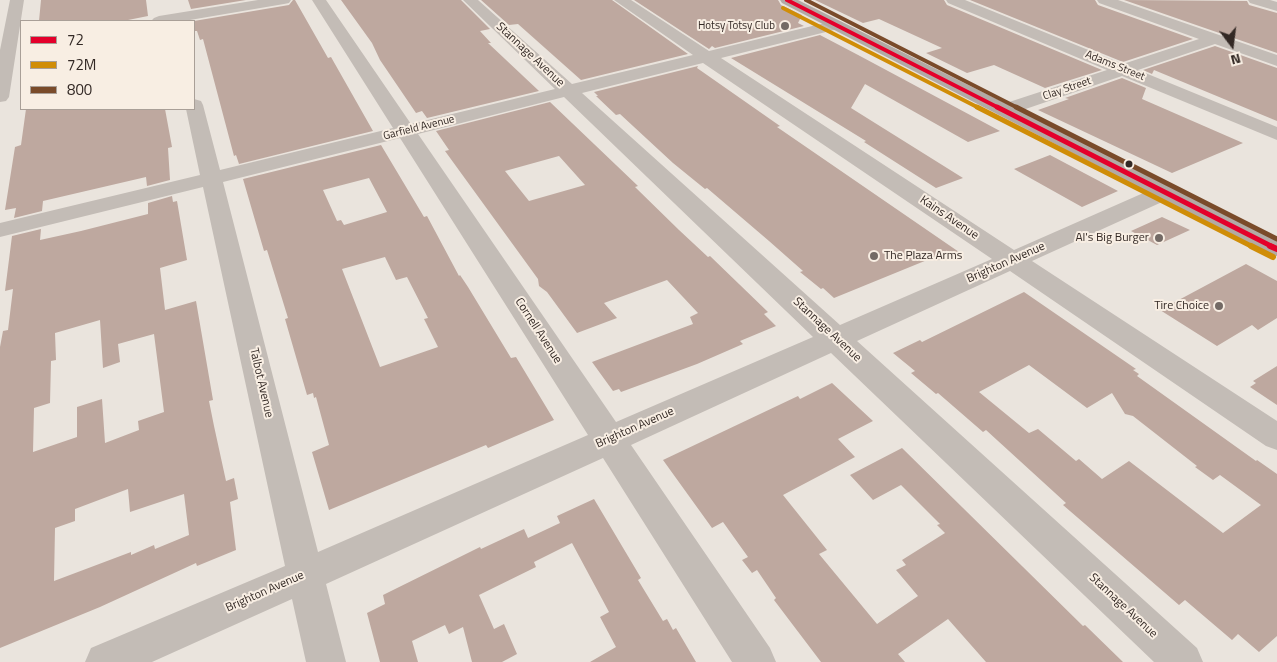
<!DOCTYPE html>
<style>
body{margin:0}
#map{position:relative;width:1277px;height:662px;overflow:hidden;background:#eae4dd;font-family:"Titillium Web",sans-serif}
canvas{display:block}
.legend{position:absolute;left:20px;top:20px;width:175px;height:90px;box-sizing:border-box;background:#f8eee3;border:1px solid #a99f97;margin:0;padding:6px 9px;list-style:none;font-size:15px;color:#332925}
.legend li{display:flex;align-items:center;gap:10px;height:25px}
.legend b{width:25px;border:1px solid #a99f97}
.north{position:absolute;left:1207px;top:20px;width:50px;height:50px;-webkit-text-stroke:4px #f8eee3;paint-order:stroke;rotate:165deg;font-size:14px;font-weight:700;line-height:20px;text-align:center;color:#332925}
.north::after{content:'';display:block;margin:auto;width:18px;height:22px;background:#332925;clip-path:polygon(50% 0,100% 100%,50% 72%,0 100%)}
</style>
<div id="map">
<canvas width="1277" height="662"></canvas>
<ul class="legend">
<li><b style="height:6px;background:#e4002b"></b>72</li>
<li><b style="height:6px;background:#d08d07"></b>72M</li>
<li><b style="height:6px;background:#7a4b2a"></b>800</li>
</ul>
<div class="north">N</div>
</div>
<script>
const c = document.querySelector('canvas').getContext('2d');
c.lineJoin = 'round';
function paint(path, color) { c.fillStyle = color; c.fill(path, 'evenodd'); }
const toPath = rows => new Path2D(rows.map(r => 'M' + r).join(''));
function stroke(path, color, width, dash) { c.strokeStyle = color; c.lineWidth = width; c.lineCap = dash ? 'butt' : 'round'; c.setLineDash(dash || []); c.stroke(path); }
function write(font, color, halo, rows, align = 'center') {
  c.font = font + ' "Titillium Web",sans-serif'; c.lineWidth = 4; c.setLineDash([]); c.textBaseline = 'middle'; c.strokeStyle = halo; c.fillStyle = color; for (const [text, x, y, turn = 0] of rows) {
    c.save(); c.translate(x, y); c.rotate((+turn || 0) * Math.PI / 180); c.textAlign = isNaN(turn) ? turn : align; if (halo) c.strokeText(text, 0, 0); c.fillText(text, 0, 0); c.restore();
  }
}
const building = toPath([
 [41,0,146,0,148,16,123,21,39,21],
 [188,0,246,0,191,9],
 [293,0,295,0,328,58,331,57,373,131,239,164,236,155,234,156,203,39,200,40,197,31,194,31,194,21,289,5],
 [341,0,461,0,490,29,480,31,491,43,488,43,539,91,427,118,422,111,416,113,380,60,372,43],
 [481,0,612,0,688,54,581,80,518,24,509,25],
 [634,0,778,0,781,5,802,15,798,23,804,26,715,48,712,46,709,49],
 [815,0,944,0,947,5,1102,70,1045,88,994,65,967,73,926,53,942,48,879,19,863,23],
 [970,0,1095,0,1098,5,1193,39,1123,62],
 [1124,0,1247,1,1249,5,1277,13,1277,53],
 [820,35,860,56,1000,131,968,142,865,84,851,108,963,178,936,188,864,142,866,141,731,58],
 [1215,46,1277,68,1277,121,1154,70,1152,74,1143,70],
 [698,66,697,68,780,126,777,127,959,252,936,261,932,258,834,298,823,288,821,289,800,272,803,271,769,241,707,188,705,189,673,163,620,114,616,115,596,96,598,96,594,92],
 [1122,78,1146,88,1142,99,1243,143,1172,173,1038,110,1069,99,1065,98],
 [550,102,638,186,635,187,679,230,708,257,710,256,768,312,764,314,776,326,740,341,743,344,697,364,621,392,619,389,613,391,592,362,693,324,690,317,698,313,667,280,604,303,617,318,577,333,547,292,539,286,538,279,445,151,449,150,436,131],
 [559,156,585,185,529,201,505,171],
 [26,109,165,109,172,147,168,148,170,180,147,186,146,177,43,201,42,211,14,218,16,208,5,210,15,147,21,145],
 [381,145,424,217,427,216,459,276,460,275,468,287,511,358,516,357,554,420,488,448,486,445,329,510,312,452,329,445,316,397,314,398,313,393,307,395,285,319,288,318,267,250,264,251,243,179],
 [369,178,387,212,344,225,341,220,337,221,323,190],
 [385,257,396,280,407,277,428,318,424,319,438,347,380,367,342,269],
 [1050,155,1118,191,1082,207,1014,169],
 [172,196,173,202,177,201,187,260,160,268,165,310,196,301,213,400,209,401,214,426,226,481,234,478,238,499,230,502,236,550,197,566,196,563,100,607,0,648,0,347,3,331,8,330,13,289,5,291,12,236,41,229,40,240,81,231,148,214,148,203],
 [100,320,103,368,120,362,118,344,154,334,164,412,138,421,139,430,105,443,102,399,77,407,77,437,33,452,34,408,50,403,51,361,56,360,55,333],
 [128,489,130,512,184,494,189,535,155,549,154,545,131,555,131,552,54,581,55,528,75,521,75,509],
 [1162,217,1190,230,1157,245,1131,231],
 [1246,264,1277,281,1277,318,1258,330,1252,325,1217,346,1160,310],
 [1024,292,1136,369,1133,370,1139,374,1137,376,1256,461,1257,460,1277,474,1277,636,1259,652,1238,634,1232,640,1185,600,1179,605,1063,505,1066,503,986,430,983,432,938,393,936,394,911,373,915,371,893,353,920,340,922,342],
 [1029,365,1087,408,1112,393,1125,414,1133,416,1197,466,1195,467,1213,480,1220,475,1261,505,1223,533,1129,461,1102,479,1079,459,1076,461,1038,429,1029,433,979,392],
 [1277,366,1277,405,1250,387,1256,383,1253,381],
 [832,383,873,421,838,439,855,457,783,495,827,550,819,554,877,624,918,596,896,570,906,565,902,560,945,533,937,525,940,524,901,485,873,500,850,475,902,448,1083,626,1085,625,1123,662,986,662,948,619,898,654,905,662,821,662,774,600,776,598,757,570,752,573,742,560,748,557,723,522,712,528,663,460,798,396,800,399],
 [594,499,641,578,638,580,663,621,667,619,673,630,676,628,696,662,590,662,616,647,600,617,609,612,572,543,534,562,536,567,479,595,494,629,504,624,517,654,502,662,472,662,463,627,449,634,445,625,412,641,418,662,380,662,367,613,385,604,383,595,480,547,481,549,524,529,528,538,560,523,557,516]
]);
const minor = toPath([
 [10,0,24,0,9,97,6,101,0,102,0,50,10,0],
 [258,0,291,0,289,3,284,4,184,21,151,21,154,18,159,16,258,0],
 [312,0,326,0,411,124,555,89,463,0,478,0,572,84,693,55,614,0,631,0,709,51,837,20,842,22,845,25,842,28,721,58,1014,250,1157,187,1165,185,1173,187,1176,192,1173,197,1032,261,1277,421,1277,450,1266,446,1010,271,857,341,1197,648,1203,662,1154,662,831,353,631,445,770,648,776,662,732,662,603,458,326,584,346,662,306,662,292,599,152,662,85,662,91,648,285,566,203,187,0,237,0,223,200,175,186,109,194,109,194,99,201,101,203,105,220,170,393,128,312,0],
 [703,63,992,259,840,325,582,93,703,63],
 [564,97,813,337,616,422,418,134,564,97],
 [400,138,588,435,318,552,223,182,400,138],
 [946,0,965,0,1123,64,1199,39,1099,3,1097,0,1118,0,1277,55,1277,66,1215,44,1138,70,1277,127,1277,140,1122,76,1011,114,1004,116,997,114,995,110,997,106,1107,70,948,3,946,0],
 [1248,0,1270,0,1277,2,1277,11,1250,3,1248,0]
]);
const major = toPath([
 [780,0,798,0,1277,239,1277,256,1268,254,782,3,780,0]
]);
const bus1Far2 = toPath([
 [787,0,999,108]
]);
const bus1Far1 = toPath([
 [997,107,1273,247]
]);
const bus1 = toPath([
 [1270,246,1277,249]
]);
const bus2Far2 = toPath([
 [783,8,979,108]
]);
const bus2Far1 = toPath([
 [977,107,1253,247]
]);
const bus2 = toPath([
 [1251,246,1273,257]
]);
const bus3Far1 = toPath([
 [806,0,1018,108]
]);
const bus3 = toPath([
 [1016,107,1277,239]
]);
const markers = [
 [785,26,5,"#736a65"],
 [1129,164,4.5,"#332925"],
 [1159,238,5,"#736a65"],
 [874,256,5,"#736a65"],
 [1219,306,5,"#736a65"]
];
const farPoinames = [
 ["Hotsy Totsy Club",775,26]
];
const farStreetnames = [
 ["Adams Street",1115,66,22],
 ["Clay Street",1067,89,-19],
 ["Garfield Avenue",419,128,-14]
];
const streetNames = [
 ["Stannage Avenue",530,55,43],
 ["Kains Avenue",949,218,34],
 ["Brighton Avenue",1006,263,-24],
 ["Stannage Avenue",827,330,43],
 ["Cornell Avenue",538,331,57],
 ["Talbot Avenue",261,383,77],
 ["Brighton Avenue",635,428,-24],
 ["Brighton Avenue",265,592,-24],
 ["Stannage Avenue",1123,606,43]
];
const poiNames = [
 ["Al's Big Burger",1149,238],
 ["The Plaza Arms",884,256,"left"],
 ["Tire Choice",1209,306]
];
paint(building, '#bea89f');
paint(minor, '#c3bcb6');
paint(major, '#b2aaa5');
stroke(bus1Far2, '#e4002b', 4);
stroke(bus1Far1, '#e4002b', 5);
stroke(bus1, '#e4002b', 6);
stroke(bus2Far2, '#d08d07', 4);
stroke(bus2Far1, '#d08d07', 5);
stroke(bus2, '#d08d07', 6);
stroke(bus3Far1, '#7a4b2a', 4);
stroke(bus3, '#7a4b2a', 5);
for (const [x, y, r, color] of markers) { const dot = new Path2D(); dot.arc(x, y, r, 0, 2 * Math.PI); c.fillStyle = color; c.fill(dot); stroke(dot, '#f8eee3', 2); }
write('11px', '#332925', '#f8eee3', farPoinames, 'right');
write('11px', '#332925', '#f8eee3', farStreetnames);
write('12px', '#332925', '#f8eee3', streetNames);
write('12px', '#332925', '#f8eee3', poiNames, 'right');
</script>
